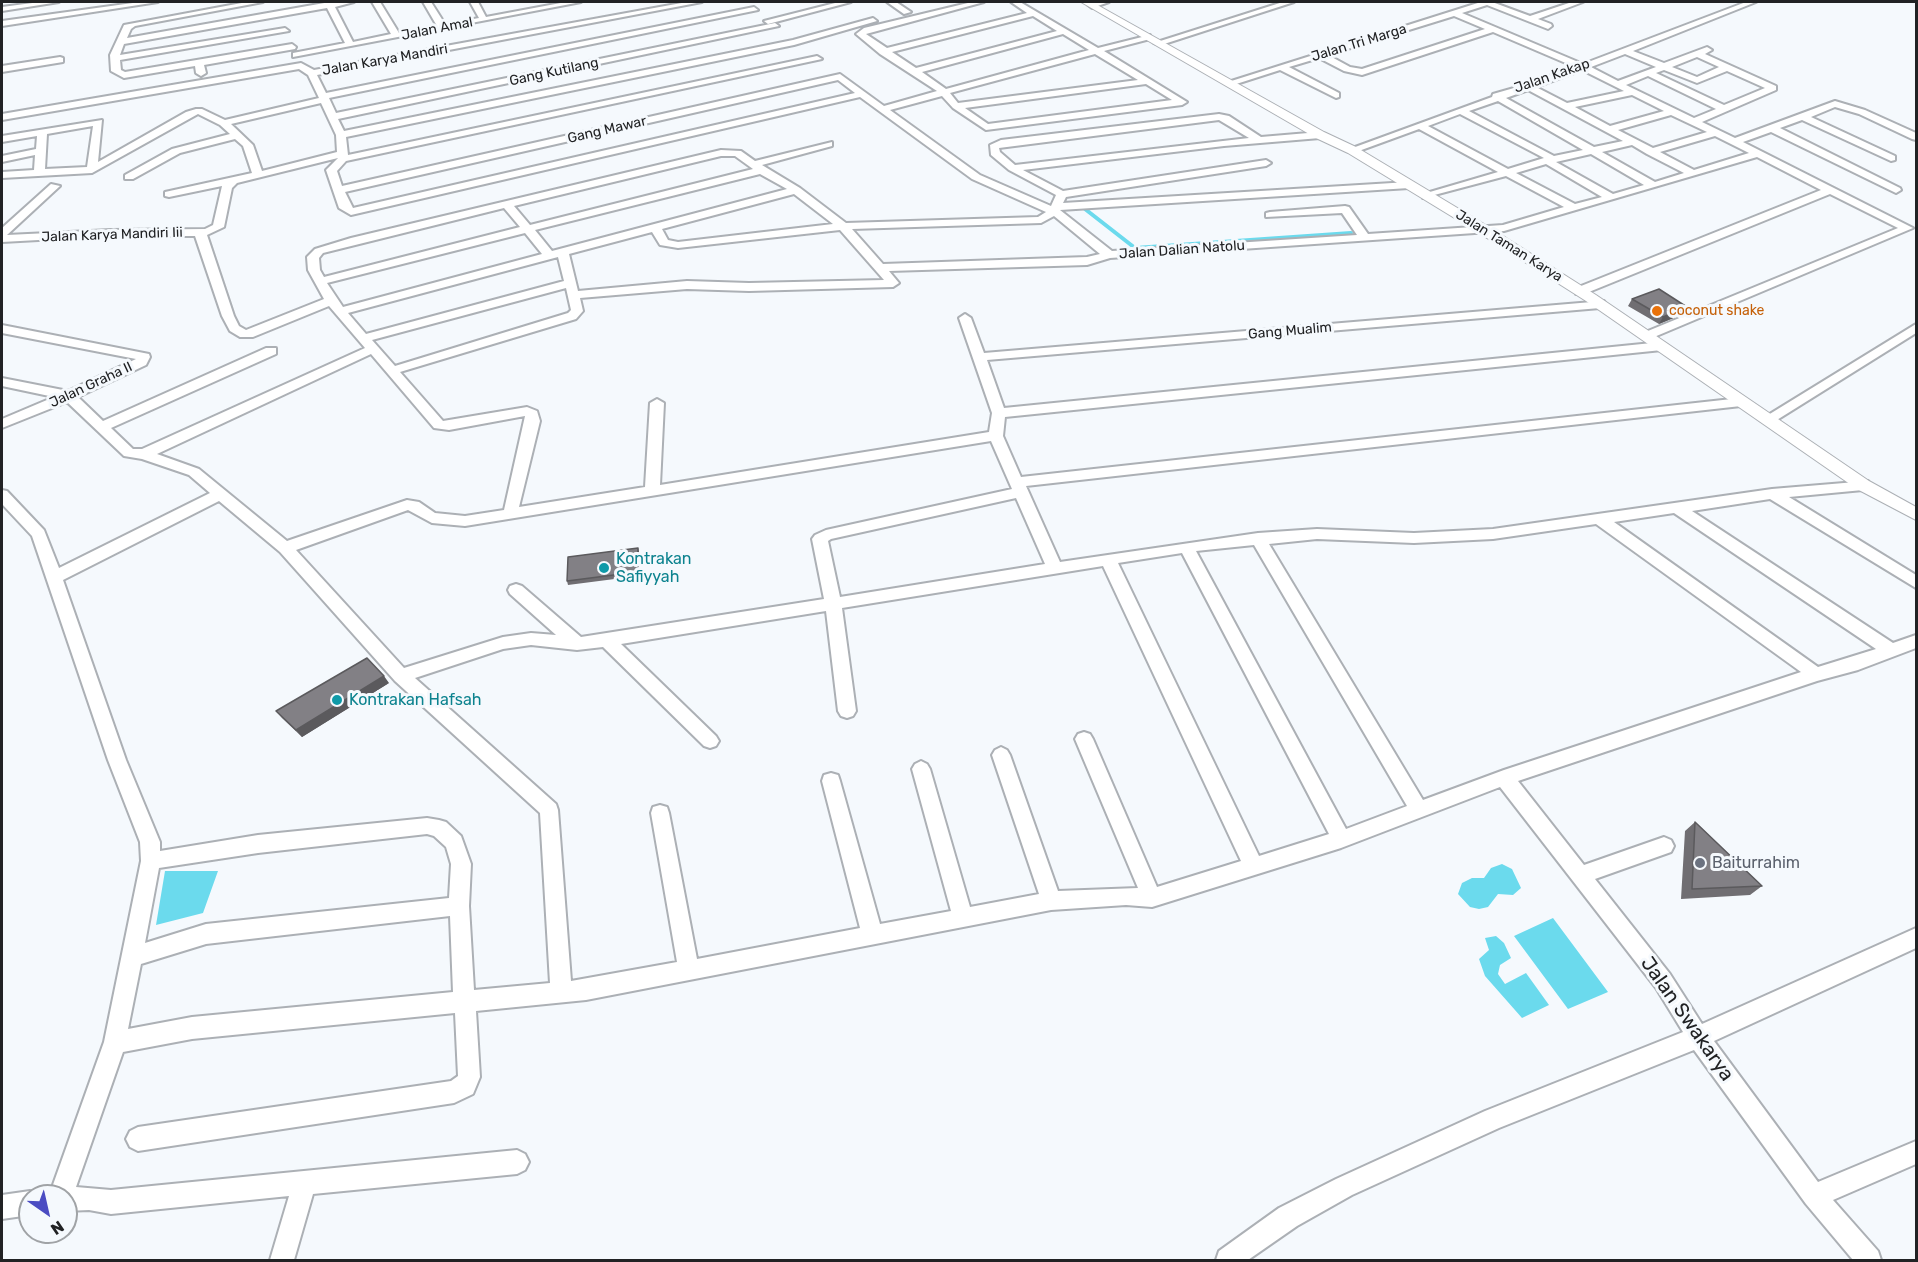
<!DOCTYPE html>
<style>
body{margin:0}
#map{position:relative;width:1918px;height:1262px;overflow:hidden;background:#f5f9fd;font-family:Rubik,sans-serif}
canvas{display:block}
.frame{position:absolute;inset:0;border:3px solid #212224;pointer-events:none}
.north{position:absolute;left:18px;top:1184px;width:60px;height:60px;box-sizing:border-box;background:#f5f9fd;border:2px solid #a0a3a6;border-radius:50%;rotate:146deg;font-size:16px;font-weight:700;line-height:24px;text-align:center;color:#212224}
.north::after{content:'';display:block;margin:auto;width:21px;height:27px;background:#4b4cc2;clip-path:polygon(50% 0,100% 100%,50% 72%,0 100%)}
</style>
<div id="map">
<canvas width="1918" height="1262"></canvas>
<div class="frame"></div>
<div class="north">N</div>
</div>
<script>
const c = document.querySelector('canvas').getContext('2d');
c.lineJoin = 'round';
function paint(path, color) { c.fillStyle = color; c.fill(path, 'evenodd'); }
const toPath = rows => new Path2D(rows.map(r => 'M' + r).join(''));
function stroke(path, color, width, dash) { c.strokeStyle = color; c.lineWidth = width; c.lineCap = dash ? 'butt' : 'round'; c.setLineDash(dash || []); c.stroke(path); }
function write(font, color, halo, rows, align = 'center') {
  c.font = font + ' Rubik,sans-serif'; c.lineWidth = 6; c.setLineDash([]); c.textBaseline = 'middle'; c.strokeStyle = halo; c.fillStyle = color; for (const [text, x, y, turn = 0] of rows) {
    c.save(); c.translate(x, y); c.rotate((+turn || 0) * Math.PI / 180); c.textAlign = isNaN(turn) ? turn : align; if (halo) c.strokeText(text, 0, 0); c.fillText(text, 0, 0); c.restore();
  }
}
const water = toPath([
 [1502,864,1512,869,1521,888,1513,895,1498,894,1488,907,1479,909,1470,907,1458,894,1462,883,1472,878,1484,878,1491,868],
 [165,871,218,871,203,913,156,925],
 [1553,918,1608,992,1568,1009,1514,936],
 [1496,936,1504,943,1511,958,1500,965,1498,974,1505,984,1526,973,1549,1005,1522,1018,1485,976,1479,959,1489,950,1485,938]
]);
const stream = toPath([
 [1085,209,1135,248,1351,233]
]);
const minor = toPath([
 [40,2,59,2,2,11,2,7,40,2],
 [140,2,158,2,2,26,2,21,140,2],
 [247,2,263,2,135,26,131,29,127,38,330,2,354,2,335,7,353,42,391,34,372,2,380,2,399,33,437,26,423,2,431,2,445,24,479,18,470,2,478,2,486,17,566,2,581,2,293,57,293,53,345,43,327,8,124,44,120,55,285,28,289,31,120,60,121,70,125,72,292,44,296,47,295,49,204,65,206,73,201,76,196,73,195,66,124,78,111,71,110,55,124,25,247,2],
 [687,2,702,2,317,75,326,93,754,7,758,10,329,98,336,113,775,23,779,26,338,119,344,131,793,40,873,18,877,21,794,45,346,137,348,155,817,56,822,59,346,161,337,171,342,186,840,74,884,106,937,91,880,54,856,34,864,28,972,2,984,2,866,34,887,48,1027,13,1011,2,1020,2,1098,48,1150,35,1150,39,1104,51,1187,102,1182,105,986,130,953,108,942,96,890,110,980,175,1051,206,1056,195,1009,170,991,155,990,145,1001,140,1219,114,1229,116,1261,137,1320,132,1325,135,1320,138,1224,146,1023,170,1063,191,1266,160,1271,163,1266,166,1066,197,1063,203,1409,182,1414,185,1409,188,1060,210,1112,251,1357,235,1342,213,1266,217,1266,213,1270,212,1345,206,1349,207,1368,234,1503,225,1564,207,1506,176,1423,198,1423,194,1498,172,1419,129,1356,152,1347,150,1492,97,1493,94,1521,86,1522,83,1529,83,1575,67,1493,32,1362,75,1344,71,1319,58,1289,67,1339,93,1339,97,1336,98,1280,70,1230,86,1225,83,1481,2,1492,2,1530,16,1572,2,1583,2,1538,19,1551,24,1552,26,1548,29,1487,5,1462,13,1583,64,1746,2,1756,2,1633,51,1664,63,1707,47,1712,50,1705,54,1776,86,1776,90,1702,122,1735,138,1835,101,1865,110,1916,133,1916,140,1912,139,1859,114,1835,107,1811,117,1895,156,1895,160,1891,161,1802,120,1780,128,1900,188,1901,190,1896,193,1771,132,1743,142,1913,228,1647,340,1641,336,1643,333,1898,228,1830,194,1584,294,1576,294,1576,288,1821,190,1757,157,1504,231,1110,258,1087,265,889,271,899,283,893,287,749,291,687,289,580,298,583,311,576,319,400,372,443,421,527,407,537,411,540,421,519,507,645,487,650,403,657,399,664,403,660,485,989,432,992,413,959,318,965,314,971,318,984,353,1604,301,1606,304,1600,308,987,360,1004,408,1662,342,1668,346,1662,350,1005,417,1003,436,1021,477,1741,398,1748,402,1741,406,1026,486,1060,562,1258,533,1317,529,1414,533,1493,529,1772,489,1868,481,1870,485,1863,490,1789,497,1916,575,1916,588,1770,499,1692,511,1893,643,1916,635,1916,648,1858,670,1817,681,1518,781,1584,865,1664,837,1671,840,1674,846,1671,852,1595,879,1670,974,1702,1024,1916,928,1916,948,1714,1041,1818,1182,1916,1141,1916,1164,1833,1200,1878,1251,1881,1260,1853,1260,1806,1204,1694,1050,1499,1128,1352,1195,1297,1226,1248,1260,1216,1260,1219,1251,1279,1208,1336,1179,1485,1111,1683,1032,1656,988,1500,787,1341,848,1152,907,1126,905,1051,910,586,1000,476,1011,480,1077,473,1094,454,1103,138,1151,130,1147,126,1139,130,1131,138,1127,451,1081,458,1076,455,1013,192,1039,123,1052,76,1187,111,1190,517,1150,525,1154,529,1162,525,1170,517,1174,313,1194,294,1260,270,1260,289,1196,111,1214,89,1210,66,1211,66,1196,49,1196,104,1042,141,861,140,842,108,760,32,536,2,504,2,490,7,491,44,530,59,568,210,493,189,475,142,459,124,456,67,402,2,428,2,419,54,397,2,386,2,378,68,391,136,359,2,333,2,325,149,354,150,357,146,365,78,397,103,421,266,348,276,348,276,354,111,428,133,449,142,449,365,348,329,306,253,337,240,337,230,331,222,316,195,236,111,236,2,242,2,228,51,184,60,186,7,235,111,230,205,229,213,225,222,186,169,197,165,196,165,192,252,173,243,146,235,139,180,153,133,179,125,179,125,175,172,149,230,134,220,125,198,114,92,173,2,178,2,172,34,170,35,155,2,162,2,156,36,149,37,136,2,142,2,136,102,120,98,162,186,112,196,109,202,109,225,120,319,98,308,75,299,69,2,120,2,114,301,63,314,70,687,2],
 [1033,16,1057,31,916,68,892,52,1033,16],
 [1454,16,1485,29,1362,69,1350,67,1328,55,1454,16],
 [1063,34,1089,50,946,89,922,72,1063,34],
 [1095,54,1138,80,958,103,950,93,1095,54],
 [1625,54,1656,67,1618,81,1591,67,1625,54],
 [1697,57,1719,67,1697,77,1672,67,1697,57],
 [1582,70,1624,91,1567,103,1536,87,1582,70],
 [1664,70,1697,83,1727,71,1765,88,1724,105,1656,73,1664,70],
 [1648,76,1716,109,1694,118,1626,85,1648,76],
 [838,80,855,93,353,208,345,192,838,80],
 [1146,84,1172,100,988,124,965,108,1146,84],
 [1528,90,1623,141,1594,147,1506,98,1528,90],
 [1632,95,1664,111,1610,126,1575,107,1632,95],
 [860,97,972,179,1046,212,1038,217,846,223,800,188,762,165,832,146,832,142,755,161,741,151,721,150,351,238,315,249,307,257,308,270,324,299,246,330,239,326,234,316,207,235,224,227,232,188,237,183,338,158,326,170,339,208,351,215,860,97],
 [1498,101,1583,150,1554,156,1469,111,1498,101],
 [321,103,336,135,337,152,262,171,253,145,231,124,321,103],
 [1460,114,1544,158,1508,169,1428,126,1460,114],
 [1671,115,1707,132,1653,148,1618,130,1671,115],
 [1219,120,1249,138,1015,165,1000,152,999,148,1219,120],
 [93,126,87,167,45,169,47,134,93,126],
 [1715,136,1749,153,1694,170,1660,152,1715,136],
 [1632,145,1647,154,1684,173,1655,182,1602,152,1632,145],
 [1591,154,1644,185,1613,194,1556,162,1591,154],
 [721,156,735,156,753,169,530,225,514,206,721,156],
 [1546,164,1602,197,1575,204,1516,173,1546,164],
 [760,174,787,189,552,251,535,230,760,174],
 [794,194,833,224,678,242,668,240,662,229,794,194],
 [504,208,520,227,324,277,320,270,319,258,323,253,504,208],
 [1054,216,1100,254,1087,257,883,264,852,229,1041,223,1054,216],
 [840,230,884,280,749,283,687,281,578,291,569,254,652,232,660,245,678,248,840,230],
 [525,233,542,254,343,307,327,283,525,233],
 [558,257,564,281,366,334,348,313,558,257],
 [566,288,571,310,568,313,395,366,372,340,566,288],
 [371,354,434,428,449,430,525,416,504,510,465,516,435,513,419,502,407,500,287,541,199,469,157,454,371,354],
 [991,441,1012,489,826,530,815,535,812,539,824,599,581,637,522,586,516,584,510,586,508,590,510,594,556,635,531,633,503,637,404,668,296,550,408,510,432,523,465,526,991,441],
 [1016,498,1045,564,840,597,828,541,831,539,1016,498],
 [219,501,280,552,395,681,540,813,550,983,474,990,469,906,471,864,461,836,446,822,439,820,427,818,258,835,160,851,160,842,126,760,63,580,219,501],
 [1674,513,1876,649,1818,667,1614,522,1674,513],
 [1596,524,1801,672,1504,770,1423,800,1269,544,1317,539,1414,543,1493,539,1596,524],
 [1254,545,1407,806,1346,829,1196,551,1254,545],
 [1182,553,1329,834,1259,856,1118,563,1182,553],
 [1103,566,1241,861,1157,887,1093,739,1090,734,1084,732,1078,734,1075,739,1138,888,1058,891,1010,755,1007,750,1001,747,995,750,992,755,1039,894,970,907,930,769,927,764,921,761,915,764,912,769,951,911,880,924,840,781,838,775,831,773,824,775,822,781,860,928,697,959,669,813,667,807,660,805,653,807,651,813,677,962,571,981,558,810,556,804,415,678,503,649,531,645,577,650,603,647,704,746,710,748,716,746,719,741,716,736,621,644,826,611,838,711,841,716,847,718,853,716,856,711,842,608,1103,566],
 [427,834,434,836,446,847,451,864,449,898,206,924,145,943,159,868,258,853,427,834],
 [450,916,453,992,192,1017,128,1029,141,964,206,944,450,916],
 [839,2,851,2,768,24,764,21,839,2],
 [887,2,896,2,911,12,904,14,887,2],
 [1096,2,1109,2,1092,8,1088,5,1096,2],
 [1283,2,1294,2,1161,45,1154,43,1283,2],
 [60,57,63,58,63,62,2,72,2,66,60,57],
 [1916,324,1916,333,1772,423,1767,424,1760,420,1916,324],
 [30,1191,39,1196,30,1196,30,1215,2,1219,2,1195,30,1191]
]);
const tertiary = toPath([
 [1081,2,1092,2,1324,132,1356,147,1489,227,1596,295,1869,481,1916,507,1916,520,1857,489,1586,301,1479,233,1348,153,1316,138,1081,2]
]);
const wall = toPath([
 [1632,299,1683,314,1659,324,1628,306],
 [638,548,639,552,638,576,568,585,567,581],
 [389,683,302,737,282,718,276,711],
 [1695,822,1762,886,1750,895,1681,899,1685,831]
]);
const shadedWall = toPath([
 [1687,307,1683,314,1659,324,1663,317],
 [638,548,639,552,638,576,637,572],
 [384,676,389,683,302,737,296,730]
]);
const building = toPath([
 [1659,289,1687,307,1663,317,1632,299,1659,289],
 [638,548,637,572,567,581,568,557,638,548],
 [367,658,384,676,296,730,276,711,367,658],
 [1695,822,1762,886,1692,889,1695,822]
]);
const markers = [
 [1657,311,6,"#e8710a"],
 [604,568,6,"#0f9aa8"],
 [337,700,6,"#0f9aa8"],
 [1700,863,6,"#6b7280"]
];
const farStreetnames = [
 ["Jalan Amal",437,29,-11],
 ["Jalan Tri Marga",1359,43,-17],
 ["Jalan Karya Mandiri",385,60,-10],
 ["Gang Kutilang",554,72,-12],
 ["Jalan Kakap",1552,76,-19],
 ["Gang Mawar",607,130,-13],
 ["Jalan Karya Mandiri Iii",112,235,-2],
 ["Jalan Taman Karya",1509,246,32],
 ["Jalan Dalian Natolu",1182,250,-4],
 ["Gang Mualim",1290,331,-5],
 ["Jalan Graha II",91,385,-25]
];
const farFoodnames = [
 ["coconut shake",1669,311]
];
const cultureNames = [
 ["Kontrakan",616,559],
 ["Safiyyah",616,577],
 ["Kontrakan Hafsah",349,700]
];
const worshipNames = [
 ["Baiturrahim",1712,863]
];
const nearStreetnames = [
 ["Jalan Swakarya",1687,1019,55]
];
paint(water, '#6bdaed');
stroke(stream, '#6bdaed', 4);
stroke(minor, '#acb0b5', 4);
stroke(tertiary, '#acb0b5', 2);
paint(minor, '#fff');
paint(tertiary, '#fff');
paint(wall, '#706e72');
paint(shadedWall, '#5b5a5d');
paint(building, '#828085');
stroke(building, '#5b5a5d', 1.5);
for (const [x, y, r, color] of markers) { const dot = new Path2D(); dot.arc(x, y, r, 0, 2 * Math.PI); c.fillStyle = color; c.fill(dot); stroke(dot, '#f5f9fd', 2); }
write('14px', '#212224', '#f5f9fd', farStreetnames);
write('14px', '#c56008', '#f5f9fd', farFoodnames, 'left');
write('16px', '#0d838f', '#f5f9fd', cultureNames, 'left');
write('16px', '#5b616d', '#f5f9fd', worshipNames, 'left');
write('20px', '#212224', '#f5f9fd', nearStreetnames);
</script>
